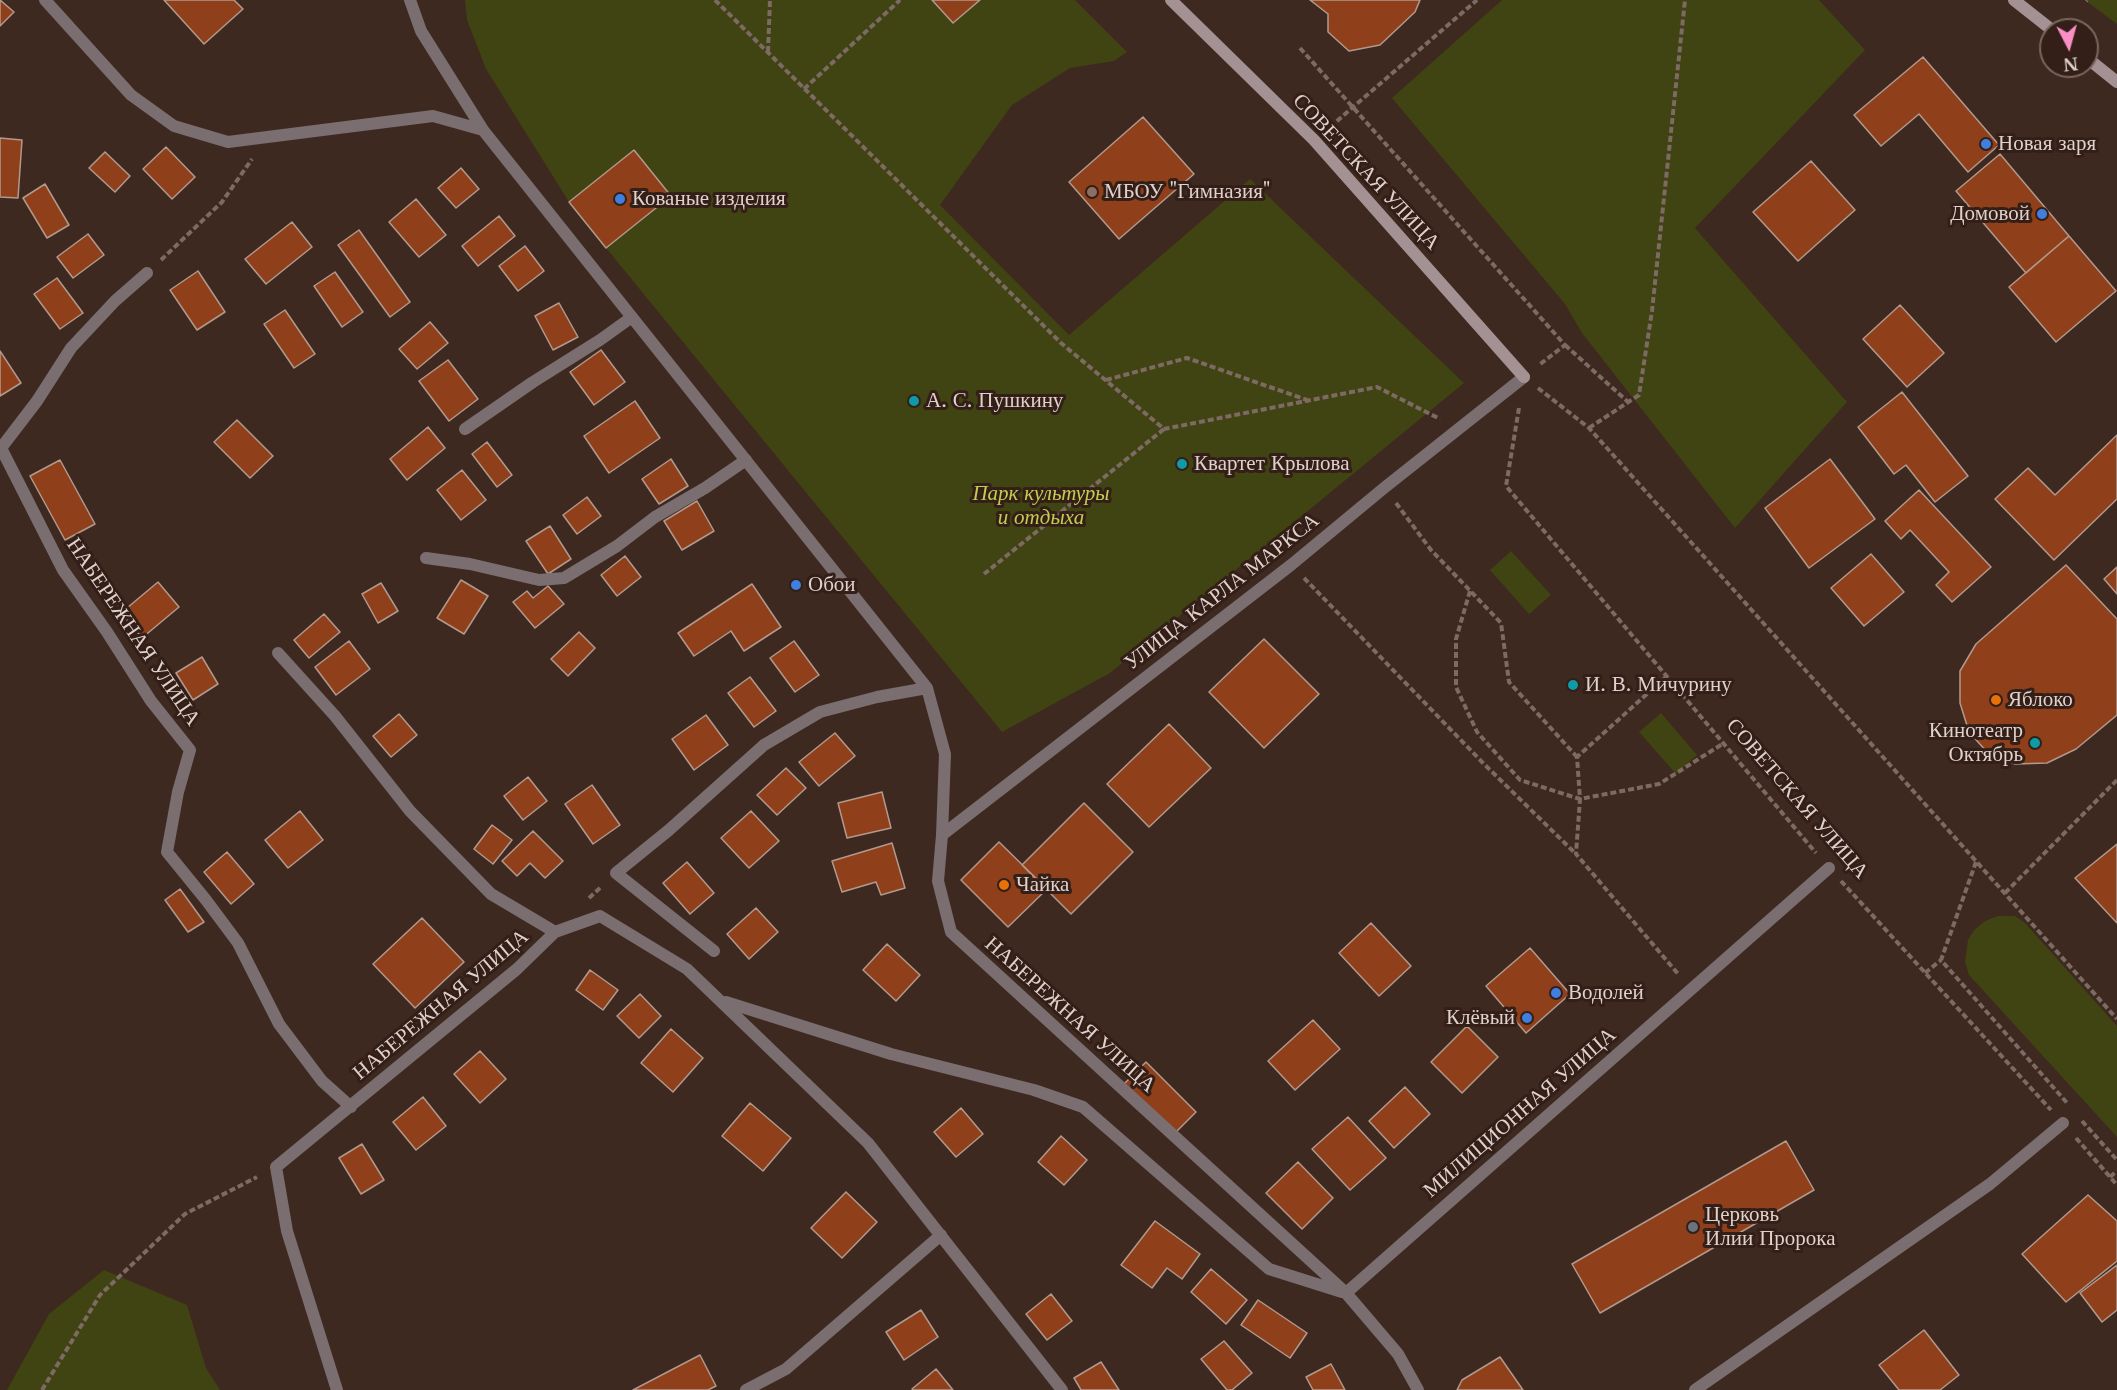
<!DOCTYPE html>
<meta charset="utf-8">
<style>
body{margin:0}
#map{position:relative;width:2117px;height:1390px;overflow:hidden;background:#3d2920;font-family:"Libre Baskerville",serif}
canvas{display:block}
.north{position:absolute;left:2039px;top:18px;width:60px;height:60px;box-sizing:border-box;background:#331f17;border:2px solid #78665f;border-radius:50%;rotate:174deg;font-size:16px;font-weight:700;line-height:24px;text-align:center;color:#dfd1cc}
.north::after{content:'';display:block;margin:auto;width:21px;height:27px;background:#fa8fc6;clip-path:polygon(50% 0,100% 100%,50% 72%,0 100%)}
</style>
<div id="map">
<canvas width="2117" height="1390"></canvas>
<div class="north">N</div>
</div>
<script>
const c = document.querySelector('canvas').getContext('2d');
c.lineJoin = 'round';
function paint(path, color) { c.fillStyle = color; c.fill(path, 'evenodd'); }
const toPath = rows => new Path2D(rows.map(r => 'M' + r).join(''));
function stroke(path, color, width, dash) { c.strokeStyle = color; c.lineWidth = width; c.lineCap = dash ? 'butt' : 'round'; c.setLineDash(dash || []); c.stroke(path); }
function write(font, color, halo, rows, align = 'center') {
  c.font = font + ' "Libre Baskerville",serif'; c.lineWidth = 6; c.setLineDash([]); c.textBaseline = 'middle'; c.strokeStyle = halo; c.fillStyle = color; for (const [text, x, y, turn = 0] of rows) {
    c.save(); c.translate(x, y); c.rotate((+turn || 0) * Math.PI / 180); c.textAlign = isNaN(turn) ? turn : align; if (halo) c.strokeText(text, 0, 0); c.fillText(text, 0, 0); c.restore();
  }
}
const green = toPath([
 [465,0,1075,0,1127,52,1114,61,1070,68,1012,105,940,205,1069,335,1250,179,1464,383,1110,673,1002,732,606,248,671,196,634,150,569,202,486,69,467,20],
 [1502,0,1819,0,1865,50,1695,228,1847,402,1735,528,1582,333,1565,304,1392,98],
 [2085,0,2117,0,2117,24,2086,1],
 [1511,551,1551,595,1529,614,1490,570],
 [1661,713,1697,755,1676,774,1639,732],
 [1998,916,2015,916,2025,923,2117,1026,2117,1137,1969,975,1965,962,1968,940,1974,930,1985,921],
 [104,1270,187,1305,206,1368,220,1390,7,1390,49,1314]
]);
const building = toPath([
 [0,0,14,12,0,26,0,0],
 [164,0,234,0,243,9,204,44,164,0],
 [932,0,980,0,953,23,932,0],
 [1310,0,1420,0,1415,12,1380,45,1349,51,1328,32,1328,14,1310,0],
 [1923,57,1999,145,1968,172,1919,114,1881,146,1854,115,1923,57],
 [1143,117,1194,174,1119,239,1069,182,1143,117],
 [0,138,22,140,18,198,0,197,0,138],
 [166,147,195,177,172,199,143,169,166,147],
 [634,150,671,196,606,248,569,202,634,150],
 [105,152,130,176,115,192,89,168,105,152],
 [2000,154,2069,236,2026,273,1956,191,2000,154],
 [1811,161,1855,210,1798,261,1753,212,1811,161],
 [461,168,479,189,456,208,438,188,461,168],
 [45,184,69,225,47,238,23,198,45,184],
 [416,199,446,235,419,257,389,222,416,199],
 [499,216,515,236,478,266,462,246,499,216],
 [292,222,312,247,266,284,245,259,292,222],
 [359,230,410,302,390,317,338,245,359,230],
 [88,234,104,255,73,278,57,257,88,234],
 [2069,236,2116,291,2056,342,2009,287,2069,236],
 [525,246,544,271,518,291,499,266,525,246],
 [198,271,225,312,197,330,170,290,198,271],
 [335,272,363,312,342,327,314,286,335,272],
 [57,278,83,313,60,329,34,294,57,278],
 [559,303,578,337,553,350,535,316,559,303],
 [1900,305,1944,353,1907,387,1863,339,1900,305],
 [285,310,315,354,294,368,264,324,285,310],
 [430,322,448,343,417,369,399,349,430,322],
 [601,350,625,382,594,405,570,372,601,350],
 [0,351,21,383,0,396,0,351],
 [448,360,478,399,449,421,419,381,448,360],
 [1902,392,1968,476,1935,502,1906,465,1894,474,1858,427,1902,392],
 [635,401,660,438,609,473,584,436,635,401],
 [237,420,273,456,250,478,214,442,237,420],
 [428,427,445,448,407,480,390,459,428,427],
 [2117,435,2117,499,2054,560,1995,499,2028,468,2055,495,2117,435],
 [487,442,512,475,497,487,472,454,487,442],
 [671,459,688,486,659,504,642,479,671,459],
 [1830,459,1875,519,1809,568,1765,508,1830,459],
 [60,460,95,524,65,540,30,476,60,460],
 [462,470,486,500,461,520,437,490,462,470],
 [1919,490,1991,567,1952,602,1936,585,1949,572,1910,530,1901,539,1885,521,1919,490],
 [587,497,601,516,577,534,563,515,587,497],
 [697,501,714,531,682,550,664,521,697,501],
 [550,526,571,559,548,574,526,541,550,526],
 [1871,554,1904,592,1864,626,1831,588,1871,554],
 [625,556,641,577,617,596,601,575,625,556],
 [2066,565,2117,619,2117,715,2076,749,2047,763,2015,764,1987,752,1969,732,1960,703,1960,671,1976,644,2066,565],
 [2117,567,2117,594,2104,579,2117,567],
 [461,580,488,596,464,634,437,618,461,580],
 [158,582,179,607,142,638,121,613,158,582],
 [381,583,398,611,378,623,362,594,381,583],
 [752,584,781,627,744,651,731,631,694,656,678,633,752,584],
 [548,586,564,604,535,628,513,602,527,591,533,598,548,586],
 [324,614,340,632,309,658,294,640,324,614],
 [579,632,595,648,568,676,551,659,579,632],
 [1264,639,1319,694,1264,748,1209,692,1264,639],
 [349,641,370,669,336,695,315,667,349,641],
 [794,641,819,675,795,692,770,658,794,641],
 [202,657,218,684,193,700,176,673,202,657],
 [750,677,776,711,754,727,728,693,750,677],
 [399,714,417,735,391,757,373,736,399,714],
 [706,715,728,745,694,770,672,739,706,715],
 [1169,724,1211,768,1149,827,1107,784,1169,724],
 [835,733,855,756,819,786,799,762,835,733],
 [786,768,806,788,777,815,757,795,786,768],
 [528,777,547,801,523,820,504,796,528,777],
 [592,785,620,825,593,844,565,804,592,785],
 [882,792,891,828,847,838,838,803,882,792],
 [1084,803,1133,852,1071,914,1022,865,1084,803],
 [300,811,323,840,288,868,265,840,300,811],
 [751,811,779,841,749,868,721,838,751,811],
 [492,825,512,840,493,864,474,849,492,825],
 [533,831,563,861,545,878,530,863,517,876,502,861,533,831],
 [999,842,1047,889,1008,927,961,880,999,842],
 [892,843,905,888,881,895,876,882,842,892,832,861,892,843],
 [2117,844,2117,923,2075,878,2117,844],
 [227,852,254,884,231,904,204,872,227,852],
 [687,862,714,893,690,914,663,883,687,862],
 [180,889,204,922,188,932,165,900,180,889],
 [756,908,778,932,749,959,727,934,756,908],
 [422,918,464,962,415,1008,373,964,422,918],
 [1371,923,1411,966,1379,996,1339,953,1371,923],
 [887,944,920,975,896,1001,863,970,887,944],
 [1530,948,1570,994,1526,1033,1486,986,1530,948],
 [590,970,618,990,603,1010,576,990,590,970],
 [640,994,661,1016,639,1038,617,1016,640,994],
 [1313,1020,1340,1049,1295,1090,1268,1061,1313,1020],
 [1467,1026,1498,1057,1462,1093,1431,1062,1467,1026],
 [671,1029,703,1058,673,1092,641,1063,671,1029],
 [480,1051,506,1079,480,1103,454,1074,480,1051],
 [1146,1062,1196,1112,1174,1134,1124,1084,1146,1062],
 [1405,1087,1430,1114,1394,1148,1369,1121,1405,1087],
 [423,1097,446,1126,416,1150,393,1122,423,1097],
 [750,1103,791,1138,763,1171,722,1136,750,1103],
 [961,1108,983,1134,956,1157,934,1132,961,1108],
 [1348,1117,1386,1158,1350,1190,1312,1149,1348,1117],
 [1061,1136,1087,1160,1064,1185,1038,1162,1061,1136],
 [1786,1141,1814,1190,1600,1313,1572,1264,1786,1141],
 [362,1144,384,1180,361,1194,339,1158,362,1144],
 [1298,1162,1333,1198,1302,1229,1266,1193,1298,1162],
 [846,1192,877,1222,842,1258,811,1228,846,1192],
 [2088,1195,2117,1221,2117,1261,2066,1302,2022,1254,2088,1195],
 [1155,1221,1200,1254,1182,1279,1167,1268,1152,1288,1121,1265,1155,1221],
 [2117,1265,2117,1310,2102,1322,2080,1293,2117,1265],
 [1211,1269,1247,1300,1226,1324,1191,1292,1211,1269],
 [1051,1294,1072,1321,1047,1340,1026,1314,1051,1294],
 [1258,1300,1307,1333,1290,1358,1241,1325,1258,1300],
 [921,1310,938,1337,904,1360,886,1332,921,1310],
 [1924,1330,1959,1375,1940,1390,1899,1390,1879,1365,1924,1330],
 [1224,1341,1252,1373,1232,1390,1227,1390,1201,1359,1224,1341],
 [700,1355,716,1386,708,1390,633,1390,700,1355],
 [1500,1357,1523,1390,1457,1390,1462,1380,1500,1357],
 [1101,1362,1119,1390,1081,1390,1074,1378,1101,1362],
 [1331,1364,1345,1390,1313,1390,1306,1377,1331,1364],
 [936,1369,953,1390,913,1390,912,1389,936,1369]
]);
const path = toPath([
 [715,0,1061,343,1164,429,1377,387,1440,419],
 [2086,1,2087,0],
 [1300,48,1565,345,1539,365],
 [768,52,770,0],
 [804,89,900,0],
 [1330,127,1477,0],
 [161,260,222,202,252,159],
 [1565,345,1628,402],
 [1106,380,1187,358,1307,400],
 [1538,388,1589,428,2117,1019],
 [1519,408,1506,486,1816,853],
 [1589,428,1639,395,1652,311,1685,0],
 [1396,503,1431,550,1501,623,1509,682,1577,757],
 [984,574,1164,429],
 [1304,578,1483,763,1576,854],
 [1470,591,1456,639,1456,687,1477,732,1520,780,1580,799,1659,784,1724,743],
 [1667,676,1577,757,1580,799,1576,854,1679,975],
 [1976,862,1941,960,2068,1104],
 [1841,881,2051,1110],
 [2005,893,2117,780],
 [589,898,601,887],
 [1925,973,1941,960],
 [2082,1121,2117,1160],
 [2076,1138,2117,1185],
 [2110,1177,2117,1171],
 [42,1390,100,1295,185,1214,257,1177]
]);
const street = toPath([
 [45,0,131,95,174,126,228,142,433,116,483,130],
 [410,0,421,31,483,130,927,688,945,754,942,835,938,881,951,932,1346,1293,1398,1354,1418,1390],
 [465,429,533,382,600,340,632,317],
 [0,446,63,570,107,632,151,701,190,750,178,792,167,852,206,900,238,943,279,1024,322,1081,351,1107],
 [1,448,37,401,71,348,115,301,147,273],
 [426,558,470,564,539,580,564,578,617,546,655,517,705,488,746,460],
 [278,653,335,716,410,811,491,894,555,932],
 [942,835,1291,565,1384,488,1524,377],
 [714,951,616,873,669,830,764,745,820,712,877,697,927,688],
 [726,1002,891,1054,1034,1090,1083,1107,1269,1269,1342,1292],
 [1346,1293,1829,868],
 [337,1390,287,1231,276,1167,517,969,555,932,600,916,687,969,868,1143,1062,1390],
 [746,1390,786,1369,941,1235],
 [1695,1390,1990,1184,2063,1123]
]);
const secondary = toPath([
 [1171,0,1314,140,1524,377],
 [2014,0,2052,30],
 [2087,58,2117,82]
]);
const markers = [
 [1986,144,6,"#3f7fe0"],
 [1092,192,6,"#8d6e63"],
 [620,199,6,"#3f7fe0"],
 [2042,214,6,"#3f7fe0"],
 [914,401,6,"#0f9aa8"],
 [1182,464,6,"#0f9aa8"],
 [796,585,6,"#3f7fe0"],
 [1573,685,6,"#0f9aa8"],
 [1996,700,6,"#e8710a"],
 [2035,743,6,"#0f9aa8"],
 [1004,885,6,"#e8710a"],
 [1556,993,6,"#3f7fe0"],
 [1527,1018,6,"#3f7fe0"],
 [1693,1227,6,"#6b7280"]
];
const poiNames = [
 ["Новая заря",1998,144],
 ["МБОУ \"Гимназия\"",1104,192],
 ["Кованые изделия",632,199],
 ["Домовой",2030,214,"right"],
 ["А. С. Пушкину",926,401],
 ["Квартет Крылова",1194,464],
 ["Обои",808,585],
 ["И. В. Мичурину",1585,685],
 ["Яблоко",2008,700],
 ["Кинотеатр",2023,731,"right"],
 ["Октябрь",2023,755,"right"],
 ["Чайка",1016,885],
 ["Водолей",1568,993],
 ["Клёвый",1515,1018,"right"],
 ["Церковь",1705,1215],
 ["Илии Пророка",1705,1239]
];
const streetNames = [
 ["СОВЕТСКАЯ УЛИЦА",1366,172,47],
 ["УЛИЦА КАРЛА МАРКСА",1222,592,-38],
 ["НАБЕРЕЖНАЯ УЛИЦА",133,632,56],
 ["СОВЕТСКАЯ УЛИЦА",1797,799,49],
 ["НАБЕРЕЖНАЯ УЛИЦА",441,1005,-40],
 ["НАБЕРЕЖНАЯ УЛИЦА",1070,1015,42],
 ["МИЛИЦИОННАЯ УЛИЦА",1520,1113,-41]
];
const parkNames = [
 ["Парк культуры",1041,494],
 ["и отдыха",1041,518]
];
paint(green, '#404312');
paint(building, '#8f401a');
stroke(building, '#b2998e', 1.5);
stroke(path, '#7c6a63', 4, [6, 3]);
stroke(street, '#7a6e70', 12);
stroke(secondary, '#a49194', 12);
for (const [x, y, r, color] of markers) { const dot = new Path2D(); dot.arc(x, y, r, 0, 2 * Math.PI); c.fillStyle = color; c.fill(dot); stroke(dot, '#331f17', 2); }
write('21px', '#dfd1cc', '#331f17', poiNames, 'left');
write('21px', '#dfd1cc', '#331f17', streetNames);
write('italic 21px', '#c3cd4f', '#331f17', parkNames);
</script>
